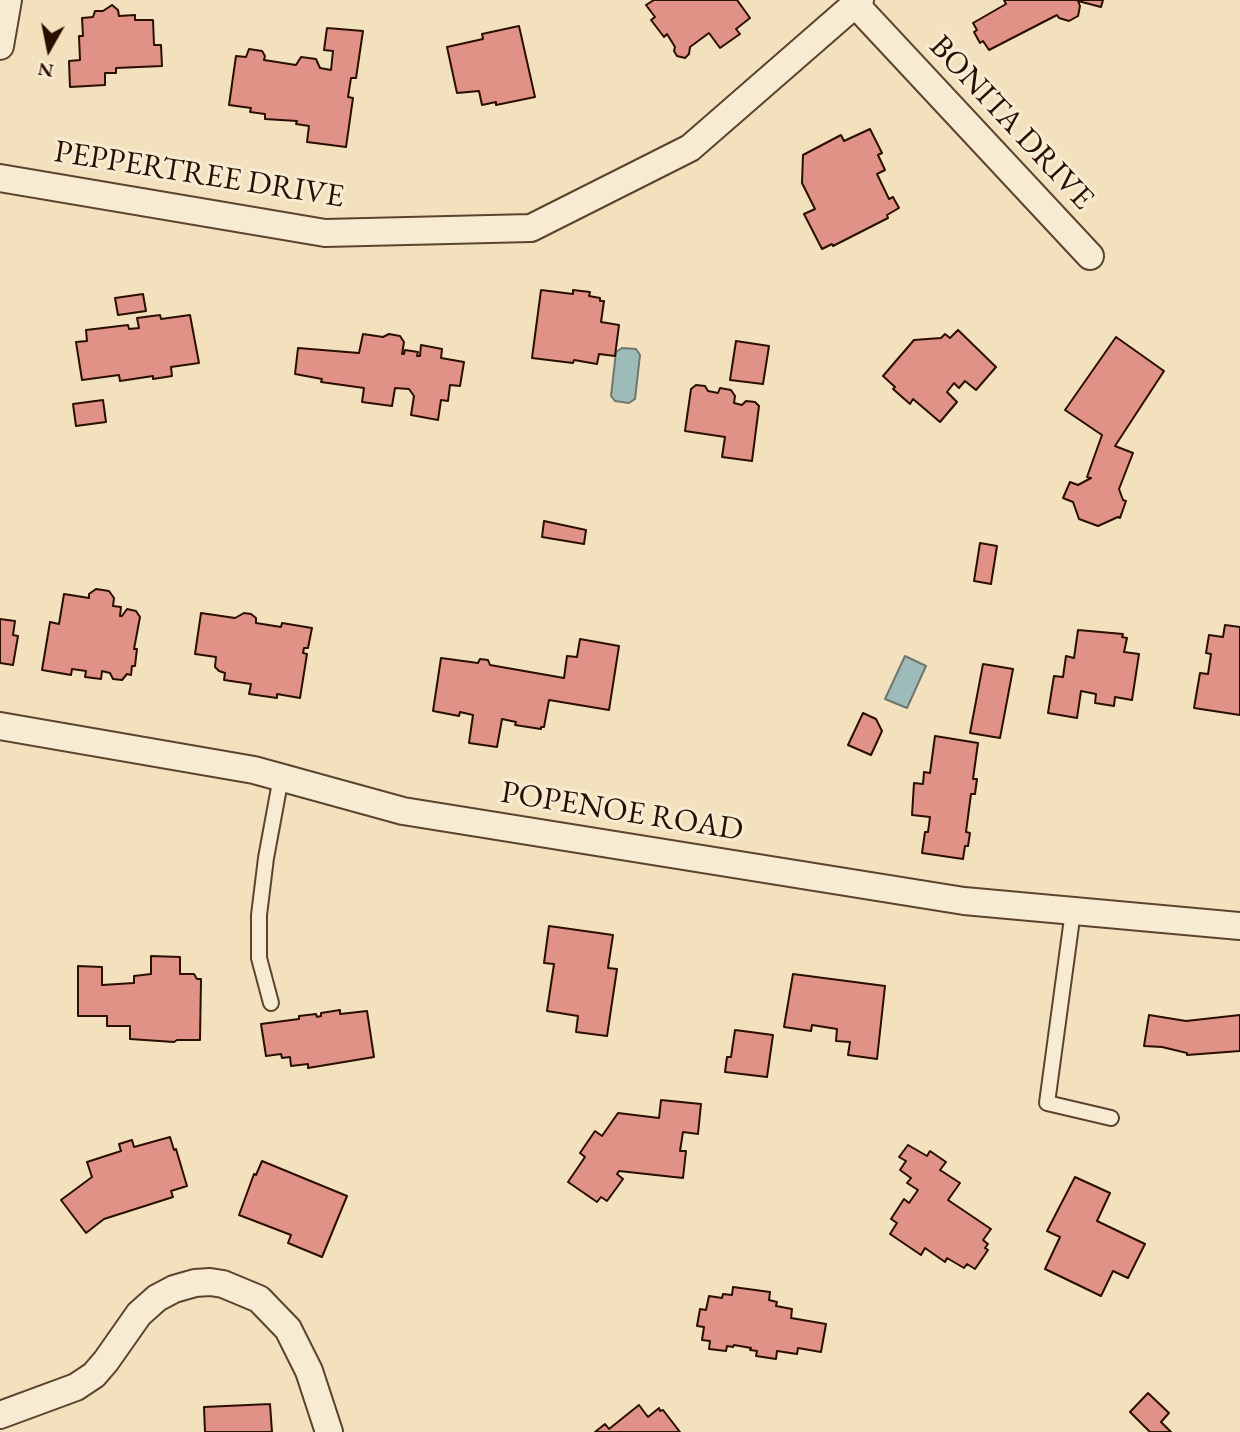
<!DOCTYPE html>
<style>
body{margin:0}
#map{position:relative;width:1240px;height:1432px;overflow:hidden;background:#f2e1bc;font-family:"EB Garamond",serif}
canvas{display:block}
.north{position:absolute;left:14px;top:14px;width:70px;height:70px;-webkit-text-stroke:5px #f7ecd3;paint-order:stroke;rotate:189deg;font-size:19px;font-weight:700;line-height:28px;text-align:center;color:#2a0e00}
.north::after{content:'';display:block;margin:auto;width:24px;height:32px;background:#2a0e00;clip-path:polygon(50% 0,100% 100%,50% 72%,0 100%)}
</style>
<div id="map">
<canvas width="1240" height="1432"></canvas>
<div class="north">N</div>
</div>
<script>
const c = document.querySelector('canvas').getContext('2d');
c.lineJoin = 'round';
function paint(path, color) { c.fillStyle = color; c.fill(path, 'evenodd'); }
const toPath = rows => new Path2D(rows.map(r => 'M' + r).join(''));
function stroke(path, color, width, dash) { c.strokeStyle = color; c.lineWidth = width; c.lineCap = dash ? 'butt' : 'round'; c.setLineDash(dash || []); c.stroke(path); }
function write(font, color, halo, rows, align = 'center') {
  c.font = font + ' "EB Garamond",serif'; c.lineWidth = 6; c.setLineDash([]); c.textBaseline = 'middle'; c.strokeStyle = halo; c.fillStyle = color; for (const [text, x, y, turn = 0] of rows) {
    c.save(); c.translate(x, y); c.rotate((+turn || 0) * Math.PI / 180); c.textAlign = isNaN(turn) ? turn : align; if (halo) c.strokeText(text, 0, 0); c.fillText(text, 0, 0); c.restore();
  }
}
const water = toPath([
 [622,348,636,349,640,355,635,399,629,403,615,401,611,396,616,352,622,348],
 [905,656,926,666,907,708,885,699,905,656]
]);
const building = toPath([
 [654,0,737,0,750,18,736,29,740,34,720,48,709,33,690,47,689,54,685,58,677,56,674,51,675,47,667,34,664,37,651,20,655,17,646,5,654,0],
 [1004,0,1103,0,1101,7,1078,1,1080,6,1078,16,1069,21,1059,18,1057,15,989,50,983,41,980,43,974,32,977,30,973,23,1006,4,1004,0],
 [112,5,118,10,119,16,135,15,135,20,153,20,154,45,161,45,162,66,116,68,116,73,105,73,105,85,70,87,69,61,80,60,79,36,83,36,82,18,93,17,95,11,103,11,112,5],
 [519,26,535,97,496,105,496,102,482,105,479,91,457,93,447,47,483,39,482,34,519,26],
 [327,28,363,31,356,78,351,78,348,97,353,98,346,147,307,142,309,126,296,124,297,121,265,119,265,114,250,112,251,108,229,105,236,56,246,57,249,49,262,51,265,56,264,60,296,65,301,57,316,59,320,68,331,70,333,51,324,50,327,28],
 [870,129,882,153,878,155,885,170,877,174,889,199,893,197,899,208,887,215,888,218,833,246,832,244,822,249,804,214,815,209,802,183,803,155,841,135,844,141,870,129],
 [541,290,573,294,573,290,590,292,589,296,600,298,600,301,604,301,601,322,619,325,615,356,599,354,597,364,574,360,573,363,532,358,541,290],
 [143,294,146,311,118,315,115,298,143,294],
 [160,315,161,319,190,315,199,363,171,367,172,376,153,379,153,376,120,381,119,375,82,380,76,342,87,341,86,330,128,325,129,329,139,328,137,318,160,315],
 [958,330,996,367,976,390,965,381,959,388,954,383,947,392,957,402,940,422,913,399,910,404,893,389,895,387,883,376,914,340,941,338,945,334,950,338,958,330],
 [363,334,383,337,389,334,400,336,404,342,402,354,404,354,405,350,418,352,417,356,420,356,421,345,442,349,441,358,464,362,460,386,450,385,448,401,441,400,438,420,411,415,414,396,409,389,395,388,392,406,362,402,364,388,321,382,322,379,295,374,298,348,359,353,363,334],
 [1116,337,1164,371,1115,446,1133,453,1119,489,1123,500,1126,501,1120,518,1118,517,1098,526,1079,519,1073,502,1063,498,1070,482,1078,485,1091,478,1087,477,1102,435,1065,410,1116,337],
 [736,341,769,346,763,384,730,380,736,341],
 [696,385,705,386,708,391,718,393,720,388,731,390,735,396,734,403,742,405,746,401,755,402,759,406,752,461,722,457,725,437,685,431,691,389,696,385],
 [103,400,106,422,76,426,73,404,103,400],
 [544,521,586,530,584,544,542,537,544,521],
 [980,543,997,546,991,584,974,581,980,543],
 [96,589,109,591,114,598,113,606,121,607,120,616,122,616,127,609,136,611,140,617,134,649,137,649,135,666,132,666,131,675,127,674,122,680,113,679,110,673,102,671,101,679,85,677,86,671,72,669,71,675,42,670,50,622,59,624,64,594,89,598,89,594,96,589],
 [201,613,235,618,244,613,251,614,256,618,256,623,281,627,282,623,312,628,308,648,304,648,303,653,307,654,300,698,277,694,277,698,249,694,251,684,224,680,225,673,219,671,215,667,216,657,195,654,201,613],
 [0,619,15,621,13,635,18,636,13,665,0,663,0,619],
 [1225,625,1240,627,1240,715,1194,708,1200,673,1208,674,1211,654,1206,653,1209,635,1223,637,1225,625],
 [1078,630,1123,634,1122,637,1127,638,1124,652,1139,654,1132,700,1115,697,1114,706,1095,703,1096,694,1081,691,1077,718,1048,713,1054,676,1063,677,1066,656,1074,658,1078,630],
 [580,639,619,646,609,710,549,700,544,727,541,727,541,729,515,725,516,722,502,719,497,747,469,743,473,715,460,712,459,716,433,711,441,658,478,663,480,659,488,660,490,665,564,678,567,656,577,657,580,639],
 [983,664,1013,669,1000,738,970,733,983,664],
 [863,713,876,719,882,731,871,755,848,745,863,713],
 [935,736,978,743,973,779,977,779,975,794,971,794,966,832,970,833,968,846,965,846,963,859,922,853,925,832,928,832,930,817,912,815,914,783,923,784,924,772,930,773,935,736],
 [549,926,613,935,608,968,617,969,607,1036,576,1032,578,1016,547,1011,554,964,544,963,549,926],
 [151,956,180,957,180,974,194,974,197,979,201,979,200,1040,177,1040,174,1042,130,1039,130,1026,107,1026,107,1016,78,1016,78,966,102,967,102,985,134,983,134,976,151,974,151,956],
 [793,974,885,986,877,1059,848,1055,850,1042,836,1041,837,1029,812,1025,811,1031,784,1027,793,974],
 [340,1010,340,1014,367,1011,374,1057,308,1068,308,1064,291,1066,290,1057,282,1058,281,1054,266,1056,261,1024,299,1019,299,1016,316,1014,317,1017,321,1016,321,1013,340,1010],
 [1149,1015,1186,1021,1240,1015,1240,1051,1187,1055,1187,1053,1162,1047,1144,1046,1149,1015],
 [735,1030,773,1035,767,1077,725,1072,727,1057,731,1057,735,1030],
 [661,1100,701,1104,698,1134,683,1132,680,1151,686,1151,683,1178,619,1171,617,1174,623,1179,607,1201,601,1197,597,1202,568,1182,585,1157,580,1153,595,1131,602,1136,618,1113,659,1118,661,1100],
 [170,1137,174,1150,176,1149,187,1186,171,1191,173,1197,104,1219,86,1233,61,1200,92,1177,87,1162,121,1151,119,1144,132,1140,134,1147,170,1137],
 [908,1145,927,1156,930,1151,946,1162,940,1170,960,1183,948,1200,991,1229,983,1240,988,1244,985,1248,988,1250,975,1269,967,1264,964,1268,947,1258,945,1262,925,1248,921,1255,890,1234,897,1223,891,1219,904,1199,909,1203,918,1190,907,1183,911,1178,900,1170,906,1161,899,1157,908,1145],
 [262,1161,347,1196,322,1257,288,1243,291,1235,239,1215,254,1174,256,1175,262,1161],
 [1075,1177,1110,1193,1097,1221,1145,1244,1128,1278,1113,1271,1101,1296,1045,1269,1060,1237,1047,1231,1075,1177],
 [733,1287,770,1292,769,1300,777,1302,776,1306,792,1309,791,1318,826,1324,821,1352,798,1348,797,1354,777,1351,776,1359,756,1356,757,1351,750,1350,751,1348,734,1345,733,1347,727,1346,726,1351,709,1349,710,1341,702,1340,704,1327,697,1326,700,1309,706,1310,709,1296,722,1298,723,1294,732,1295,733,1287],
 [1148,1393,1169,1413,1161,1422,1171,1432,1150,1432,1130,1412,1148,1393],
 [270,1404,272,1432,205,1432,204,1407,270,1404],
 [639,1405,648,1417,659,1408,660,1411,663,1410,680,1432,595,1432,605,1424,609,1429,639,1405]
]);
const lane = toPath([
 [1073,911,1047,1103,1111,1118],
 [271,1003,259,958,259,915,266,858,281,777]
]);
const street = toPath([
 [855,4,1090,256],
 [0,46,8,0],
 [0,178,325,233,531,228,690,148,860,0],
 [0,726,254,770,403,811,964,901,1240,926],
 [0,1415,76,1387,94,1375,106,1361,139,1314,157,1298,174,1289,195,1283,210,1282,223,1284,259,1299,288,1329,309,1371,329,1432]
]);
const streetNames = [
 ["BONITA DRIVE",1011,123,47],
 ["PEPPERTREE DRIVE",199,175,9],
 ["POPENOE ROAD",622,812,9]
];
paint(water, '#9dbcb9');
stroke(water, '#6f766f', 2);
paint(building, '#e09286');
stroke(building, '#2a0e00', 2);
stroke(lane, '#5c432f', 18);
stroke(street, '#5c432f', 30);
stroke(lane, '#f7ecd3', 14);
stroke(street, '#f7ecd3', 26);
write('32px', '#2a0e00', '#f7ecd3', streetNames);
</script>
